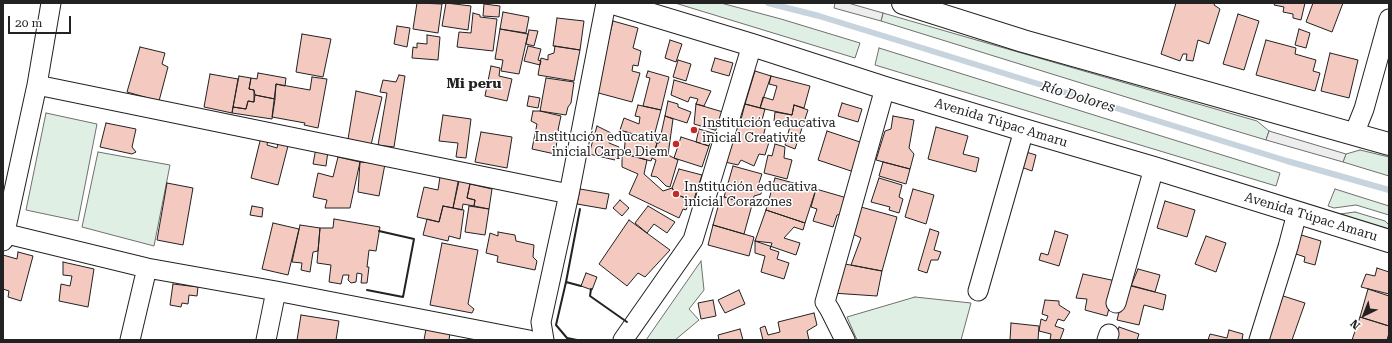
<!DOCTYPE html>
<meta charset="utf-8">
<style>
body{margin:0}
#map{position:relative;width:1392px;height:343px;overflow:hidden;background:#fff;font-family:"Roboto Serif",serif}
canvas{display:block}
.frame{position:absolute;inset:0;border:4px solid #222;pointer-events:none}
.north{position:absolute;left:1344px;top:295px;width:40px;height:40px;-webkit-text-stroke:3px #fff;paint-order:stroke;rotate:223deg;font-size:11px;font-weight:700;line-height:16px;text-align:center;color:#222}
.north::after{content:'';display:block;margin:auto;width:14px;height:18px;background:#222;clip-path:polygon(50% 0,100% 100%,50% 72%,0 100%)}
.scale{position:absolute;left:8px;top:16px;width:63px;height:18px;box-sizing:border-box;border:2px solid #222;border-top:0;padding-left:5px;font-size:12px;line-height:14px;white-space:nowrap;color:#222;-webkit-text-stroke:3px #fff;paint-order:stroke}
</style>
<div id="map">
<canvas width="1392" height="343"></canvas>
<div class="frame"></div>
<div class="north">N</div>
<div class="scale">20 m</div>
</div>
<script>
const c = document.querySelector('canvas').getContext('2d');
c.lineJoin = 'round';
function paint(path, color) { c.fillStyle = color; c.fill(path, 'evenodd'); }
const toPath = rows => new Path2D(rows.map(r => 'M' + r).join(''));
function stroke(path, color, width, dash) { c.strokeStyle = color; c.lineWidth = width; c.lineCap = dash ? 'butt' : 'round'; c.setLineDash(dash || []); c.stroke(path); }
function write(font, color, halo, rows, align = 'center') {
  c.font = font + ' "Roboto Serif",serif'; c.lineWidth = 3; c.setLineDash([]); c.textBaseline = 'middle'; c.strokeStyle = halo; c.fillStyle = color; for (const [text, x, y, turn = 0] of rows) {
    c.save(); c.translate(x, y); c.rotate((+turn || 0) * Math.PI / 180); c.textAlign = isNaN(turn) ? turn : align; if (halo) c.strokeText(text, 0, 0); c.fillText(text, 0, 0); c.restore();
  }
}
const green = toPath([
 [675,3,721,3,781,19,860,43,855,58,675,3],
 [883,13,1257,121,1269,131,1266,140,1226,128,881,21,883,13],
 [879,48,1280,173,1276,186,875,65,879,48],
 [46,113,97,124,78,221,26,210,46,113],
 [1360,150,1389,157,1389,176,1343,162,1346,154,1360,150],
 [98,152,170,165,154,246,82,227,98,152],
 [1335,189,1389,206,1389,215,1356,205,1334,208,1328,206,1335,189],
 [1355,212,1385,221,1389,225,1389,231,1333,215,1355,212],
 [701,261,704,290,689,309,699,320,675,340,646,340,701,261],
 [915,297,971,303,961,340,857,340,847,317,915,297]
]);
const parking = toPath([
 [835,3,848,3,883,13,881,21,834,8,835,3],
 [1269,131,1346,154,1343,162,1266,140,1269,131]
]);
const stream = toPath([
 [768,3,819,16,1287,161,1389,190]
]);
const building = toPath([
 [417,3,442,4,438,33,413,29,417,3],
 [446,3,471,6,468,30,442,26,446,3],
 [1176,3,1215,3,1214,5,1220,9,1209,44,1198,40,1193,61,1186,60,1187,54,1183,54,1180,61,1161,54,1176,3],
 [1275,3,1305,3,1301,20,1293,18,1293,14,1283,12,1284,7,1274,5,1275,3],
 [1313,3,1343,3,1332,32,1306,22,1313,3],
 [484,4,500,6,499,17,483,16,484,4],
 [503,12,529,17,526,33,500,29,503,12],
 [473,13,480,15,480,17,497,19,493,51,457,47,459,32,471,33,473,13],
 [1238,14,1259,21,1244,70,1223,64,1238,14],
 [557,18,584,21,580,50,553,46,557,18],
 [613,21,638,28,633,48,641,51,638,66,633,65,632,71,640,73,632,102,591,91,606,50,613,21],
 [397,26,410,28,407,47,394,44,397,26],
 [500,29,528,34,519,74,501,71,503,60,495,59,500,29],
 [1299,29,1310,33,1306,48,1295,45,1299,29],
 [529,30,538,31,534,46,526,44,529,30],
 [302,34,331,39,323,77,296,72,302,34],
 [427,35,440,37,438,60,412,58,413,47,417,48,417,43,427,44,427,35],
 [670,40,682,44,676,62,665,58,670,40],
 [1266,40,1296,48,1295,54,1316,60,1313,71,1320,73,1315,91,1256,75,1266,40],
 [528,46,541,49,538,60,541,61,540,65,524,61,528,46],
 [555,46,580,50,574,81,538,75,541,58,548,60,548,55,554,53,555,46],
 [140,47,165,53,162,64,168,67,159,101,127,92,140,47],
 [1330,53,1358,60,1349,98,1321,91,1330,53],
 [715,58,733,63,729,76,711,71,715,58],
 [678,60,691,64,686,81,673,77,678,60],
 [491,66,500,68,499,76,512,79,507,101,485,96,491,66],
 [648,71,669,77,661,110,643,106,650,78,646,77,648,71],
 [755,71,771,76,760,108,745,104,755,71],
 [258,73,286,78,285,86,276,84,275,99,255,95,254,90,249,89,251,78,257,79,258,73],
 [210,74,238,79,232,113,204,107,210,74],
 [399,75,405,76,394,147,378,145,387,93,380,92,383,80,396,82,399,75],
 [239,76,251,78,249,89,254,90,254,102,248,101,246,109,233,107,239,76],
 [771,76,810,86,804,108,794,105,792,115,760,108,763,97,773,100,777,86,769,84,771,76],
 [312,77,327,79,318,128,304,125,305,123,272,117,276,84,310,90,312,77],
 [546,78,574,82,571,103,568,107,566,115,540,111,546,78],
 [674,80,711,91,704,106,696,104,698,99,690,97,688,102,671,95,674,80],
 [356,91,382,97,371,145,348,139,356,91],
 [255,95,275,99,272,119,232,113,233,107,246,109,248,101,254,102,255,95],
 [529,96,540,98,538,108,527,106,529,96],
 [668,101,678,104,678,107,691,112,687,123,665,116,668,101],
 [842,103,862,109,858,122,838,116,842,103],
 [696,104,723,112,718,131,694,124,696,104],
 [745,104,765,109,762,120,767,121,763,137,770,139,765,155,759,154,754,166,741,160,738,165,725,162,734,126,739,127,745,104],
 [638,105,661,110,653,140,620,130,624,118,639,124,640,117,635,116,638,105],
 [794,105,808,110,795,149,785,145,790,126,774,121,775,112,792,115,794,105],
 [533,111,540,111,561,116,558,130,562,133,561,140,557,141,555,154,532,149,537,124,531,121,533,111],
 [443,115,471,119,466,158,456,157,458,143,439,141,443,115],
 [665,116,673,119,668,155,655,152,657,143,659,143,665,116],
 [893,116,914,120,909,148,914,154,910,169,876,160,885,131,891,129,893,116],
 [106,123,136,129,132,147,136,152,132,154,100,147,106,123],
 [597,126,611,133,609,143,619,147,615,160,589,154,597,126],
 [936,127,968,136,963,154,979,158,976,172,928,159,936,127],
 [699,129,716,134,712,144,710,143,709,146,696,142,699,129],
 [827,131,863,143,854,172,818,160,827,131],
 [481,132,512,137,507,168,475,162,481,132],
 [626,132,653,140,657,143,651,161,624,154,626,132],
 [261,137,268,139,267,145,277,148,278,143,288,146,278,185,251,178,261,137],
 [681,137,709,146,702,167,674,158,681,137],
 [775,144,785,147,784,158,792,160,787,179,764,173,768,155,772,156,775,144],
 [316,148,328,151,326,166,313,164,316,148],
 [655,152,668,155,678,160,670,187,666,186,657,177,651,176,656,160,652,158,655,152],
 [1026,152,1036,155,1032,171,1021,167,1026,152],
 [622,153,647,160,644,174,663,191,672,188,676,194,690,200,686,210,683,209,679,218,629,194,638,174,622,167,622,153],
 [338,157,360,162,350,208,325,208,327,200,313,197,318,173,333,177,338,157],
 [360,162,385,164,379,196,358,192,360,162],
 [883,162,910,169,906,184,879,176,883,162],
 [733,166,762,174,759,183,763,185,761,194,754,196,752,205,724,197,733,166],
 [679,169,702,175,693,202,676,194,672,188,679,169],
 [440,177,459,181,453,208,443,206,439,222,417,217,424,187,438,190,440,177],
 [459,177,471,179,467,198,475,200,474,206,463,204,462,210,453,208,459,177],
 [775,178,816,189,805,223,766,210,775,178],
 [879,178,902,185,899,197,903,199,899,213,889,210,890,207,871,202,879,178],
 [167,183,193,188,183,245,157,240,167,183],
 [470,184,492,189,489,209,474,206,475,200,467,198,470,184],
 [580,189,609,194,606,209,577,204,580,189],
 [816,189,847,198,842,214,837,215,833,227,813,221,817,209,811,207,816,189],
 [913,189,934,195,926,224,905,217,913,189],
 [721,196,752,205,744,234,713,225,721,196],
 [620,200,629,208,622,216,613,208,620,200],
 [1165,201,1195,210,1187,237,1157,228,1165,201],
 [252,206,263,208,262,217,250,215,252,206],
 [443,206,464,210,460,239,449,236,448,241,423,235,427,219,439,222,443,206],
 [469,206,489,209,485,235,465,232,469,206],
 [648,206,675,222,667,233,654,224,647,233,635,223,648,206],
 [861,207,897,217,882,271,851,265,861,238,853,234,861,207],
 [766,210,805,223,803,230,794,227,784,238,800,243,796,255,755,241,766,210],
 [334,219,380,227,376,251,369,250,367,267,369,267,367,283,361,283,362,274,357,273,356,282,351,283,348,280,349,275,343,275,341,284,329,282,331,265,317,263,320,228,333,228,334,219],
 [629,220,670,250,645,277,638,273,627,286,599,264,629,220],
 [273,223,299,229,288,275,262,269,273,223],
 [300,225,320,228,318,251,313,252,310,272,301,270,302,263,292,262,300,225],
 [713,225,754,237,749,256,708,245,713,225],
 [930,229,939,232,934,250,941,252,938,260,931,260,927,273,918,270,930,229],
 [1055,231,1068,235,1059,266,1039,260,1041,253,1048,255,1055,231],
 [498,232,515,235,516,241,534,245,533,257,537,261,535,270,497,262,498,256,486,253,490,233,498,236,498,232],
 [1298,234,1321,241,1315,265,1304,262,1305,257,1293,253,1298,234],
 [1206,236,1226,243,1216,272,1195,264,1206,236],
 [755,241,772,243,770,249,779,252,777,259,789,263,784,279,761,272,765,256,755,253,755,241],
 [442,243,478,250,468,304,474,309,472,313,430,305,442,243],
 [18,252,33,256,21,301,8,297,9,291,3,289,3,255,17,259,18,252],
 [63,262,94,269,88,307,59,301,61,284,70,286,72,276,63,275,63,262],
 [845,264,882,271,877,296,832,293,845,264],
 [1377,268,1389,272,1389,294,1361,287,1366,274,1375,276,1377,268],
 [1138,269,1160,275,1155,292,1131,286,1138,269],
 [586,273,597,277,592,290,581,286,586,273],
 [1083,274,1116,281,1107,316,1085,310,1087,299,1076,298,1083,274],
 [173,284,198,287,197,296,189,295,188,304,182,303,181,307,170,305,173,284],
 [1126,284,1166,295,1163,310,1144,305,1139,325,1117,320,1126,284],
 [1368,289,1389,296,1389,326,1360,317,1368,289],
 [739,290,745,304,725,313,718,300,739,290],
 [1277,294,1305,303,1292,340,1262,340,1277,294],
 [713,300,716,316,701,319,698,303,713,300],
 [1045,300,1059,301,1059,305,1070,312,1064,321,1058,319,1055,326,1064,329,1060,340,1050,340,1051,334,1039,331,1041,319,1046,321,1048,316,1042,314,1045,300],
 [814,313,817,325,807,331,809,340,763,340,760,328,765,326,768,335,780,332,778,322,814,313],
 [301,315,339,321,336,340,297,340,301,315],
 [1360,317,1389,326,1389,333,1387,340,1352,340,1360,317],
 [1011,323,1039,326,1038,340,1010,340,1011,323],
 [1119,327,1139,334,1137,340,1114,340,1119,327],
 [426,329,450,333,449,340,424,340,426,329],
 [740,329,743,340,719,340,718,335,740,329],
 [1229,330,1243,334,1242,340,1208,340,1210,334,1227,338,1229,330]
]);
const minor = toPath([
 [37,85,569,194],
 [1354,134,1364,109,1389,19],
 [3,233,147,268,276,291,529,340],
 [3,241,37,85,51,3],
 [978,291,1024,130],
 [1116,303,1154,168],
 [130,340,147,268],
 [266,340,276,291],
 [544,340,541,322,569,194,606,3],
 [623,340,693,240,752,45],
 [845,340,830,310,825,302,885,88],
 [1107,340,1109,334],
 [1259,340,1288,247,1297,213]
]);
const tertiary = toPath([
 [613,3,752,45,885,88,1024,130,1154,168,1389,241],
 [903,3,1023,41,1389,144]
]);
const wall = toPath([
 [566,282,580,209],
 [591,289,590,296,627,322],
 [367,290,403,297,414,239,379,231],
 [577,340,567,338,556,325,566,282,581,286]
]);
const markers = [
 [694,130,4,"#c62828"],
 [676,144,4,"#c62828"],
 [676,194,4,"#c62828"]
];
const poiNames = [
 ["Institución educativa",702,123],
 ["inicial Creativite",702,138],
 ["Institución educativa",668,137,"right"],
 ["inicial Carpe Diem",668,152,"right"],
 ["Institución educativa",684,187],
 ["inicial Corazones",684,202]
];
const streetNames = [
 ["Avenida Túpac Amaru",1001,123,17],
 ["Avenida Túpac Amaru",1311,217,17]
];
const neighbourhoodNames = [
 ["Mi peru",474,84]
];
const waterNames = [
 ["Río Dolores",1078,97,17]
];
paint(green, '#e0efe3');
stroke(green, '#6f6f6f', 1);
paint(parking, '#ededed');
stroke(parking, '#6f6f6f', 1);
stroke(stream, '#c7d3dd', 6);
paint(building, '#f3c9c0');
stroke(building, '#222', 1);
stroke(minor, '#222', 21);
stroke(tertiary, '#222', 24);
stroke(minor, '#fff', 19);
stroke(tertiary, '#fff', 22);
stroke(wall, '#222', 2);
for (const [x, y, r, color] of markers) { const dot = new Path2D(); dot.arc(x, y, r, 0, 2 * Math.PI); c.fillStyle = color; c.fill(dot); stroke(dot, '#fff', 1.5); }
write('13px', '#222', '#fff', poiNames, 'left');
write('13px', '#222', '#fff', streetNames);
write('bold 14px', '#222', '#fff', neighbourhoodNames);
write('italic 14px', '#222', '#fff', waterNames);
</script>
